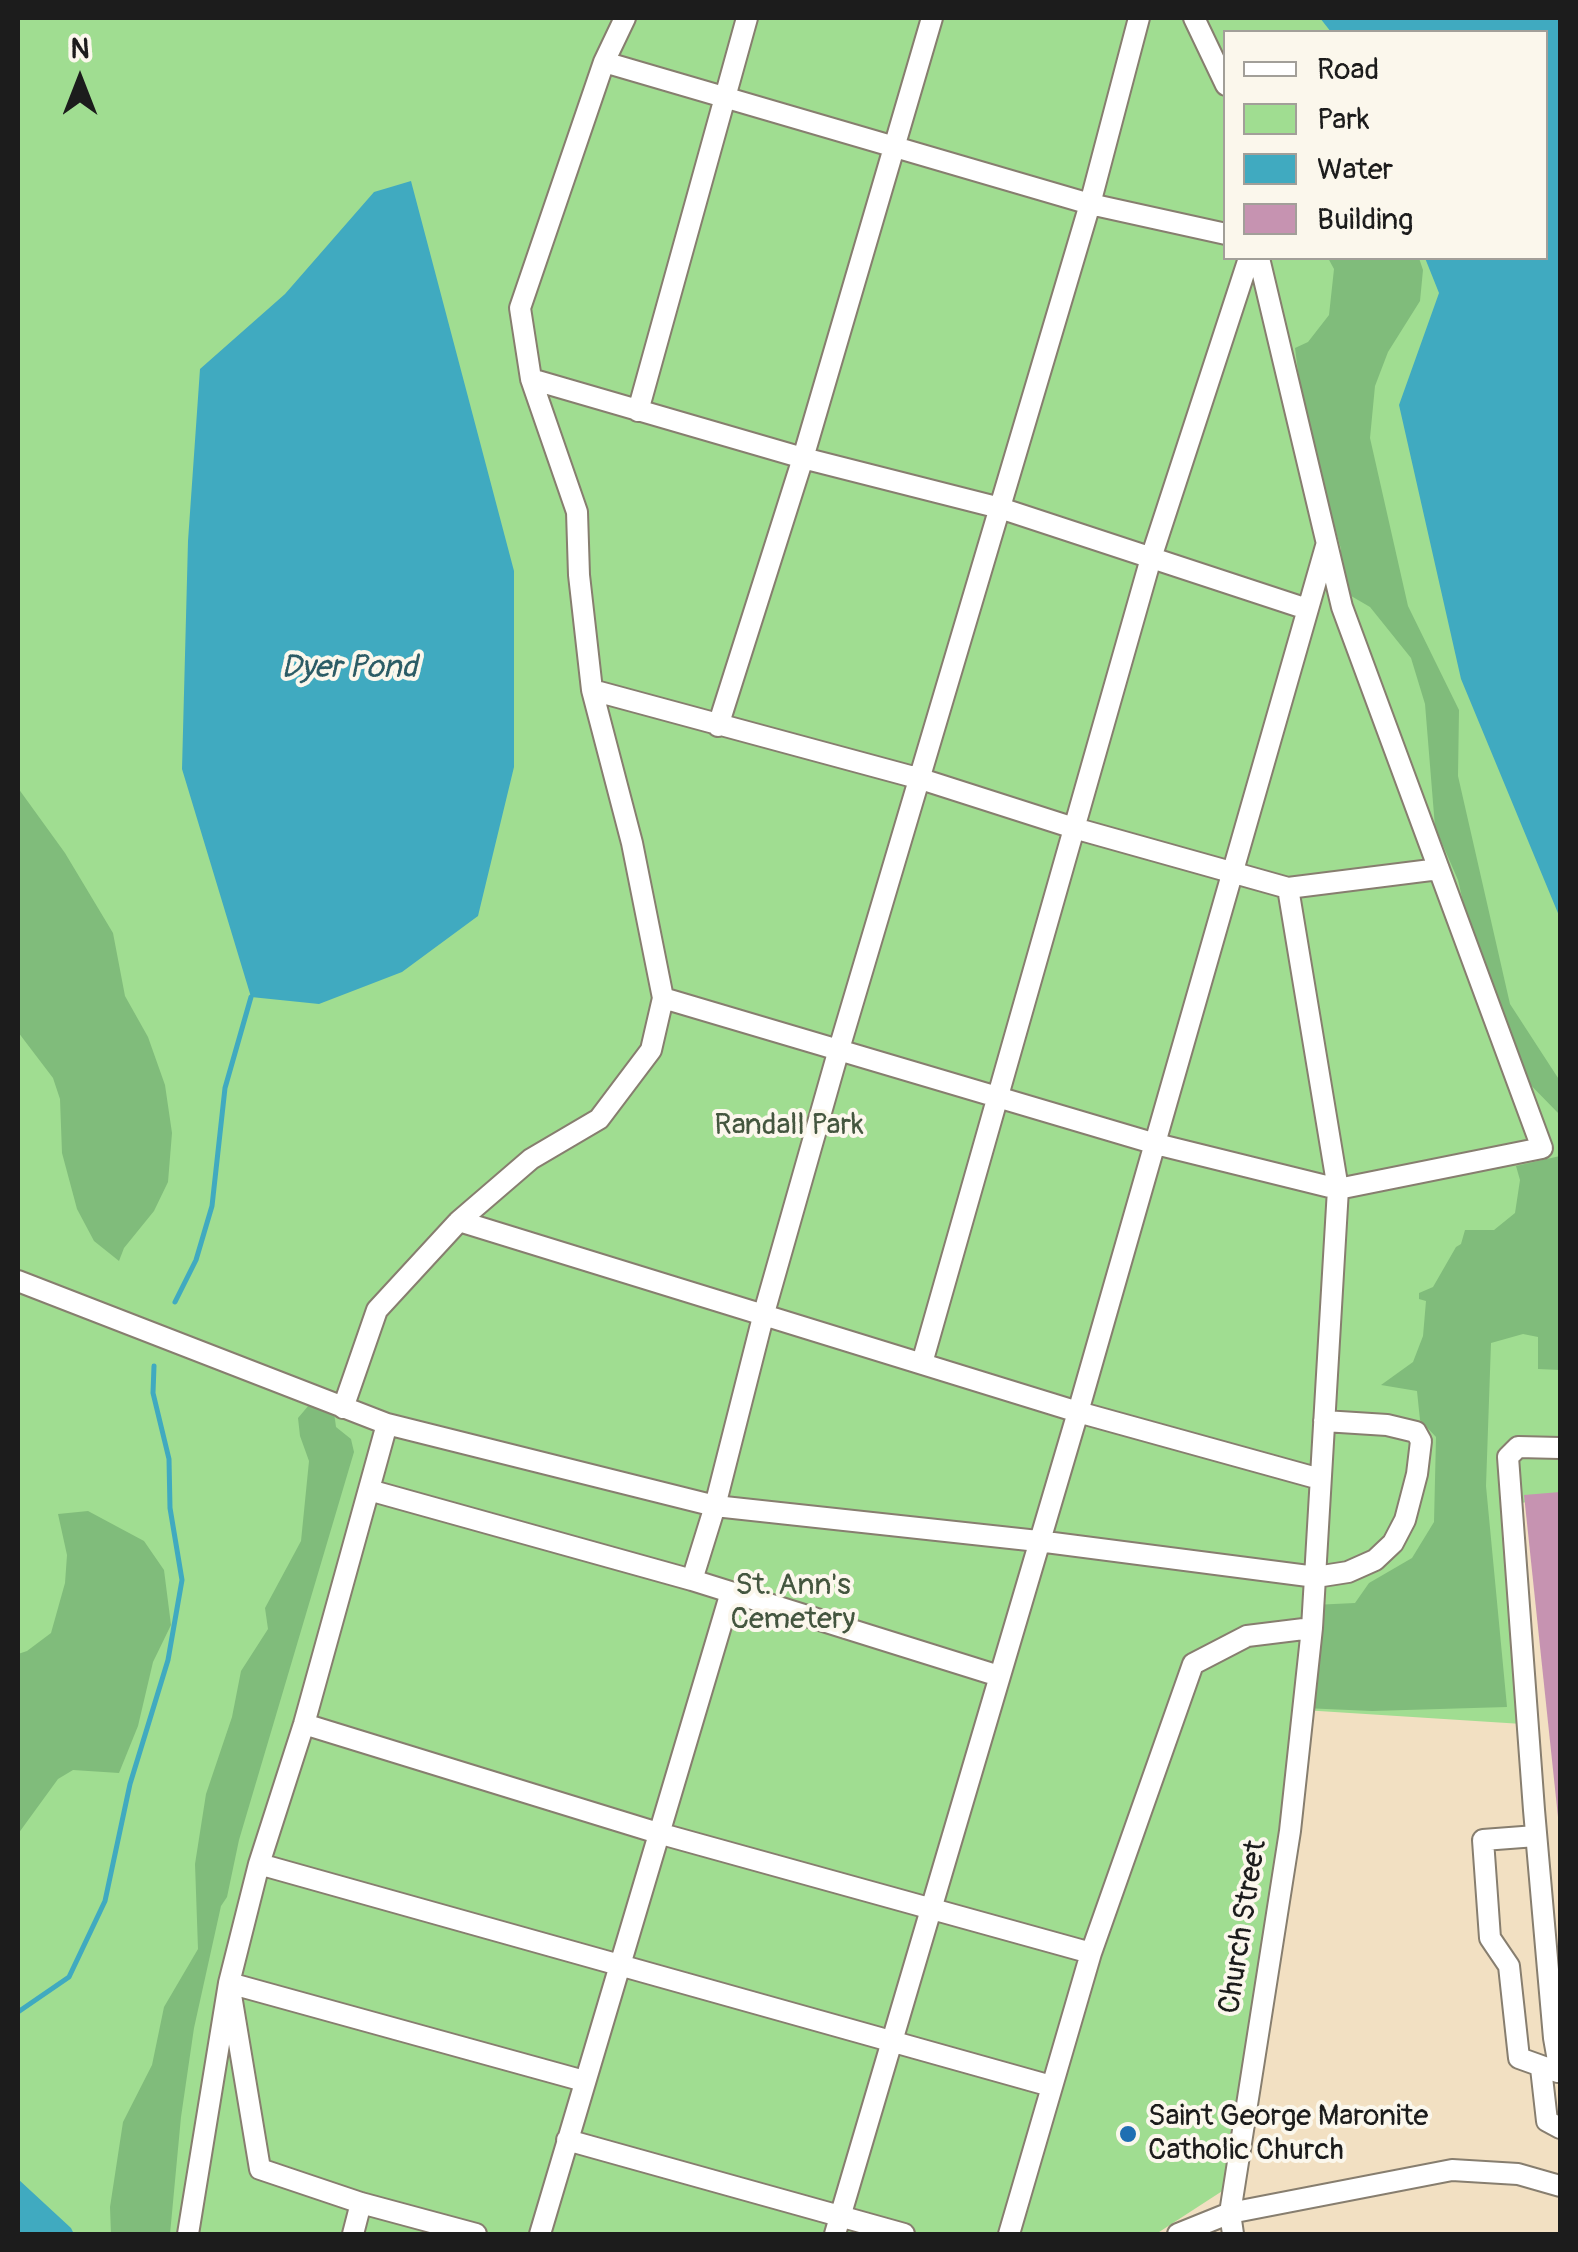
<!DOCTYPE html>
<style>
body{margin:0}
#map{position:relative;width:1578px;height:2252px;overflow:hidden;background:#f2e0c2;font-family:Pangolin,sans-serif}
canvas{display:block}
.frame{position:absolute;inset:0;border:20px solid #1c1c1c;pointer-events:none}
.legend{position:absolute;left:1223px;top:30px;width:325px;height:230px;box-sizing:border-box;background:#fbf7ec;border:2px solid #a29f99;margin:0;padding:12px 18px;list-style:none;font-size:30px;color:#1c1c1c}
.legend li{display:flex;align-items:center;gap:20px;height:50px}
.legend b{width:50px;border:2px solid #a29f99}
.north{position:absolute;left:30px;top:30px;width:100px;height:100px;-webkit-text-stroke:8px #fbf7ec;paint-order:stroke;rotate:0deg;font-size:28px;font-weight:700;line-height:40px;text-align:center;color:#1c1c1c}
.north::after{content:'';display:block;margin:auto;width:35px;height:45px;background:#1c1c1c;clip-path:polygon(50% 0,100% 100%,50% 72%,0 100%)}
</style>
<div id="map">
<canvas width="1578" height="2252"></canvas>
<div class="frame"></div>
<ul class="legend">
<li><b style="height:12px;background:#fff"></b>Road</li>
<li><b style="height:28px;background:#a0dd91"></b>Park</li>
<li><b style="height:28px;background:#40aac0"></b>Water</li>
<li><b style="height:28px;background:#c693b1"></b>Building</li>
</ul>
<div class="north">N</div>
</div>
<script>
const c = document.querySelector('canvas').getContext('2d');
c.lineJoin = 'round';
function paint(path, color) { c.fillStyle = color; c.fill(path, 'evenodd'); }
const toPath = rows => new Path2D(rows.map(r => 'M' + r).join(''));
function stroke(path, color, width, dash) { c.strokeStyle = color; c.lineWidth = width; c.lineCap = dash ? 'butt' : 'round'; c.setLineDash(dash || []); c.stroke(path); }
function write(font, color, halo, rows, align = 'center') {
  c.font = font + ' Pangolin,sans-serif'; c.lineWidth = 8; c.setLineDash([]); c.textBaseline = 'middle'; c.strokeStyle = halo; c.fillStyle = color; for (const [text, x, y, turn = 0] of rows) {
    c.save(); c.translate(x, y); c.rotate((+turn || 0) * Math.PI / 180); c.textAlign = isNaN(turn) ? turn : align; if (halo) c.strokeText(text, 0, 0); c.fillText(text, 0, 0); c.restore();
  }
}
const green = toPath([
 [18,18,1560,18,1560,1496,1516,1504,1538,1725,1303,1710,1230,2186,1156,2234,18,2234],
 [1226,32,1546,32,1546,258,1226,258]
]);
const forest = toPath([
 [1328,258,1419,258,1423,270,1420,301,1388,352,1375,386,1370,438,1408,606,1459,710,1458,776,1510,1004,1560,1081,1560,1115,1517,1071,1495,1039,1458,880,1435,827,1425,704,1411,658,1370,607,1334,586,1341,549,1305,426,1295,348,1308,342,1329,315,1334,269],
 [18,788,65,853,113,933,125,996,148,1037,165,1085,172,1133,168,1182,154,1211,124,1248,119,1261,94,1241,77,1209,62,1153,60,1099,53,1078,18,1032],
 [1560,1156,1560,1370,1538,1369,1538,1337,1523,1334,1491,1343,1486,1486,1507,1707,1372,1711,1303,1708,1313,1605,1355,1603,1369,1583,1412,1558,1434,1522,1436,1437,1420,1420,1417,1391,1381,1385,1413,1362,1423,1336,1426,1301,1419,1299,1419,1293,1433,1287,1456,1247,1461,1244,1465,1230,1494,1230,1515,1213,1520,1180,1516,1166],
 [309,1405,334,1412,336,1427,351,1439,354,1452,239,1840,227,1897,221,1906,194,2028,181,2117,170,2234,111,2234,110,2207,123,2122,152,2065,164,2007,198,1949,195,1864,206,1794,232,1717,241,1671,268,1629,265,1608,301,1541,309,1461,300,1436,298,1418],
 [88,1511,144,1541,164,1570,171,1625,153,1662,138,1726,119,1773,73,1770,58,1779,18,1834,18,1654,27,1651,51,1633,65,1583,67,1555,58,1514]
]);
const water = toPath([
 [1320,18,1560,18,1560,918,1461,679,1399,405,1439,293,1425,258,1546,258,1546,32,1331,32],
 [411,181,514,571,514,767,478,916,402,972,319,1004,251,997,182,769,188,541,200,369,285,294,374,192],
 [18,2179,71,2228,74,2234,18,2234]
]);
const stream = toPath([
 [175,1302,196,1260,212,1206,225,1088,251,997],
 [18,2012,69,1977,105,1901,130,1784,168,1660,182,1580,170,1508,169,1459,153,1393,154,1366]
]);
const building = toPath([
 [1560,1492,1560,1817,1558,1817,1524,1495]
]);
const minor = toPath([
 [625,18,604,62,520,308,531,379,577,512,579,575,592,690,921,779,1074,828,1288,888,1439,869],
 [1194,18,1226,85],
 [604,62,1090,204,1226,234],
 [531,379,803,458,1000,508,1307,609],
 [638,411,747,18],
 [718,726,803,458,932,18],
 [663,998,1156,1144,1338,1189,1542,1148,1342,607,1259,258],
 [459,1221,1078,1412,1320,1479],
 [18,1281,387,1424,715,1506,1038,1541,1316,1577,1348,1572,1375,1560,1393,1543,1405,1520,1417,1474,1421,1441,1416,1432,1387,1425,1324,1421],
 [922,1363,1151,558,1249,258],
 [343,1408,377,1310,459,1221,531,1159,599,1119,651,1050,663,998,632,843,592,690],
 [1560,1448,1518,1447,1508,1457,1534,1810,1554,2038,1560,2072],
 [369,1490,692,1580,999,1676],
 [692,1580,715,1506,764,1313,839,1049,1090,204,1139,18],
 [304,1724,658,1833,1091,1953],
 [1536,1836,1483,1840,1490,1938,1509,1966,1519,2058,1558,2072],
 [259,1864,1051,2086],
 [1541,2068,1547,2121,1560,2128],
 [567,2140,904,2234],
 [188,2234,229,1983,259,1864,304,1724,387,1424],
 [353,2234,361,2203],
 [476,2234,361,2203,260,2169,229,1983,584,2081],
 [540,2234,731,1592],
 [835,2234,1078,1412,1326,546],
 [1009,2234,1091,1953,1193,1664,1247,1636,1312,1628,1338,1189,1288,888],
 [1178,2234,1230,2213,1452,2170,1518,2174,1560,2186],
 [1233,2234,1230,2213,1290,1831,1312,1628]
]);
const markers = [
 [1128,2134,10,"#1f6fb2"]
];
const parkNames = [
 ["Randall Park",789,1126],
 ["St. Ann's",793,1586],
 ["Cemetery",793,1620]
];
const streetNames = [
 ["Church Street",1244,1927,-81]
];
const poiNames = [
 ["Saint George Maronite",1148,2117],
 ["Catholic Church",1148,2151]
];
const waterNames = [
 ["Dyer Pond",349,669]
];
paint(green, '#a0dd91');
paint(forest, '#80bc7b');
paint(water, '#40aac0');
stroke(stream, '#40aac0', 5);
paint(building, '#c693b1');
stroke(minor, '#877e6f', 24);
stroke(minor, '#fff', 20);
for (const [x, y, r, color] of markers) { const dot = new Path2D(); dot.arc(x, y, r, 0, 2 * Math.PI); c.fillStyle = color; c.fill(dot); stroke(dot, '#fbf7ec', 4); }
write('30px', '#44563f', '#fbf7ec', parkNames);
write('30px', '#1c1c1c', '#fbf7ec', streetNames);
write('30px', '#1c1c1c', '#fbf7ec', poiNames, 'left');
write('italic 32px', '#2c5c66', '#fbf7ec', waterNames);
</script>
